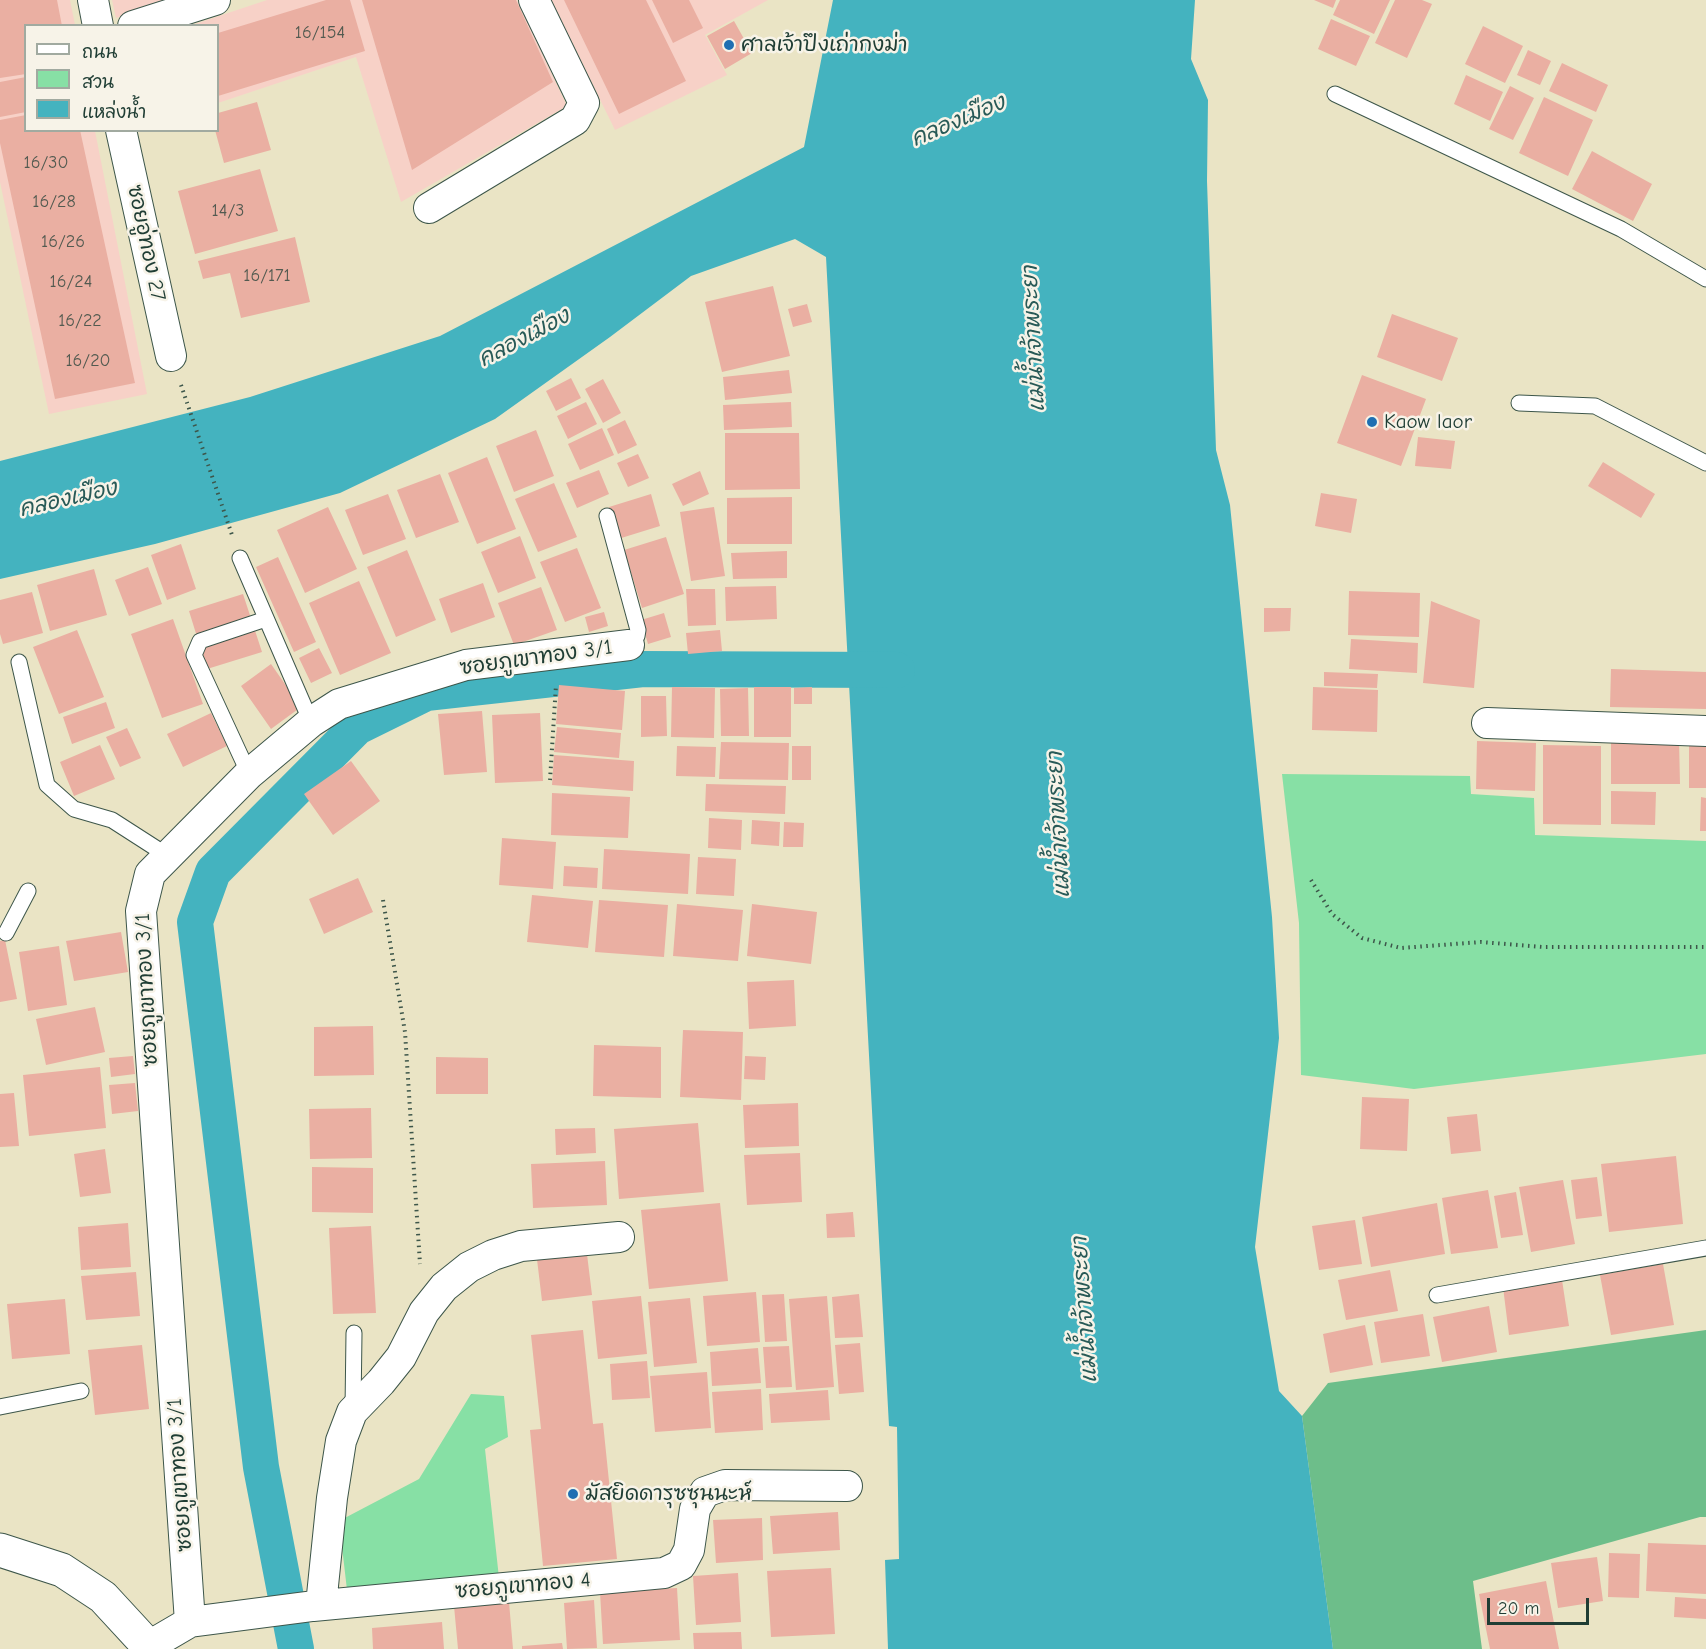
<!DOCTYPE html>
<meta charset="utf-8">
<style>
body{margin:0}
#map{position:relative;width:1706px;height:1649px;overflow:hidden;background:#eae4c5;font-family:"Comic Neue","Playpen Sans Thai",sans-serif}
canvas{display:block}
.legend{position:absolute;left:24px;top:24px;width:195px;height:108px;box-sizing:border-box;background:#f7f3e8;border:2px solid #a1aaa0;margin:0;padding:8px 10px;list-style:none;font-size:18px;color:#1f3d34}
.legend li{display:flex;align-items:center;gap:12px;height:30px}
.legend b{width:30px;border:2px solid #a1aaa0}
.scale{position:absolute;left:1487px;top:1598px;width:102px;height:27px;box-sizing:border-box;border:3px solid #1f3d34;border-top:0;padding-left:8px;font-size:18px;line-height:21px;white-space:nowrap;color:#1f3d34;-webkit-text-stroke:4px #f7f3e8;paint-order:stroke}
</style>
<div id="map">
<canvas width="1706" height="1649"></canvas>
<ul class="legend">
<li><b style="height:8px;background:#fff"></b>ถนน</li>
<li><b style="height:16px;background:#87e0a5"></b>สวน</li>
<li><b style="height:16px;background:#44b3bf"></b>แหล่งน้ำ</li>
</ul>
<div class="scale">20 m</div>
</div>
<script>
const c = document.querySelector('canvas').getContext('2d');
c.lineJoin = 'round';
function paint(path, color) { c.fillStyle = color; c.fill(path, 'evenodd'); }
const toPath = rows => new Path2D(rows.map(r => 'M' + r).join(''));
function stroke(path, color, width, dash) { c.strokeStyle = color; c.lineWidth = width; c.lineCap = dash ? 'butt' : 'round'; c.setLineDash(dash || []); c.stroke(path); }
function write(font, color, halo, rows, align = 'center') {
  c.font = font + ' "Comic Neue","Playpen Sans Thai",sans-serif'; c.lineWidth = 5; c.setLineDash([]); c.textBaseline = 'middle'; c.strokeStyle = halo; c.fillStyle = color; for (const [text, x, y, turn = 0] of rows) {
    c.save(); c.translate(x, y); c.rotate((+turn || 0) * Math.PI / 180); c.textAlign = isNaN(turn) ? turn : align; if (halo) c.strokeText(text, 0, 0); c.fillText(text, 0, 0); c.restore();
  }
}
const built = toPath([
 [0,0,70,0,75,25,26,26,26,130,95,131,147,394,49,414,0,182],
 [112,0,173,0,116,18],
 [267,0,517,0,567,106,401,202,356,57,218,103,218,26,189,26],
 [551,0,768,0,705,35,727,75,615,130]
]);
const green = toPath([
 [1282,774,1470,776,1471,794,1534,798,1535,835,1706,841,1706,1054,1414,1089,1301,1075,1299,923],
 [471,1394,504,1396,508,1437,485,1449,499,1578,347,1590,339,1521,419,1479]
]);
const forest = toPath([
 [1706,1330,1706,1517,1700,1517,1473,1581,1482,1649,1333,1649,1302,1416,1328,1383]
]);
const water = toPath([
 [833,0,1195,0,1191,59,1208,100,1207,181,1216,450,1230,505,1272,917,1279,1038,1255,1247,1279,1391,1302,1416,1333,1649,888,1649,885,1560,899,1559,897,1427,889,1426,826,257,795,239,691,276,610,337,495,419,340,493,155,544,0,579,0,461,250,397,440,336,804,147]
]);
const canal = toPath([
 [296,1649,261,1467,195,922,213,872,357,727,426,693,643,669,897,670]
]);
const building = toPath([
 [0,0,57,0,62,26,26,26,26,74,0,78],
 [326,0,350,0,365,51,218,96,218,33],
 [362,0,516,0,553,82,412,170],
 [564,0,646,0,686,81,619,114],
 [652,0,689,0,703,28,673,43],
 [1314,0,1336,0,1333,8],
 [1340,0,1390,0,1374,34,1333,15],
 [1395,0,1422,0,1432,4,1407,58,1375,43],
 [1331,19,1370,36,1356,66,1318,49],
 [734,21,752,53,725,69,707,36],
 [1483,26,1523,46,1505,83,1465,64],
 [1528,50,1551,61,1540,85,1517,75],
 [1562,63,1608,85,1596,112,1549,91],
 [1466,75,1503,92,1490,121,1454,104],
 [26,77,26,112,0,117,0,82],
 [1510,86,1534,98,1513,140,1489,129],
 [1544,97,1593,120,1568,176,1519,153],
 [257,102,271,150,224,163,215,130,218,130,218,113],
 [26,115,26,130,80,130,135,383,55,399,0,143,0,120],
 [1592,151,1652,184,1633,221,1572,189],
 [260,169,278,231,195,254,178,191],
 [295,237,310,302,241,318,230,273,203,279,198,261],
 [773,286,790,356,722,372,705,302],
 [807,304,812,322,793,327,788,309],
 [1392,314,1458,338,1442,381,1377,357],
 [789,370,792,393,725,400,723,377],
 [1362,375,1426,399,1401,466,1337,443],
 [571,378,581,398,556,411,546,391],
 [603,379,621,413,603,423,585,389],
 [586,402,597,424,568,439,557,416],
 [791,402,792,427,724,430,723,405],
 [625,420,637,445,618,454,607,429],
 [602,428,614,455,580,470,568,444],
 [536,430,554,476,514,492,496,446],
 [725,433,799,433,800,489,725,490],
 [1418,437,1455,441,1451,469,1415,466],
 [638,454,649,478,628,487,617,463],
 [487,457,516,529,477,544,448,473],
 [1603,462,1655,494,1641,518,1588,486],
 [599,470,609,494,577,508,566,483],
 [700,471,709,494,683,506,672,484],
 [440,474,459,522,416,538,397,490],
 [554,483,577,537,538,552,515,499],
 [1321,493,1357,499,1351,533,1315,526],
 [388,494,406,539,363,555,345,510],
 [651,494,660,526,618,539,609,507],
 [792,497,792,544,727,544,727,498],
 [328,507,357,569,305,593,277,530],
 [714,507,725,576,691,581,680,512],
 [520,536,536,578,498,593,481,552],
 [666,537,684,594,642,608,624,550],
 [181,544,196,589,167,600,151,555],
 [577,548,601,608,565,622,540,562],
 [407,550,436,620,396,637,367,567],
 [787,551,787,578,733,579,731,553],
 [278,557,316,642,294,652,256,567],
 [148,567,162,604,129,616,115,580],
 [94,569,107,615,50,631,37,585],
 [359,581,391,653,340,675,309,603],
 [483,583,495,617,451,633,439,599],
 [776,586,777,619,726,621,725,587],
 [541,587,557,630,514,645,498,603],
 [686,589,715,589,716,625,688,626],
 [1349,591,1420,593,1419,637,1348,635],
 [32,592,43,633,3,644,0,634,0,600],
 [243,594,262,652,207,669,189,611],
 [1431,601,1480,620,1474,688,1423,683],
 [1264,608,1291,608,1290,631,1264,632],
 [604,612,608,626,589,632,585,617],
 [664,613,671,637,648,644,641,620],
 [173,619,203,704,162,718,131,634],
 [77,630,104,697,59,714,33,647],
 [720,630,722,651,688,654,686,633],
 [1351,639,1418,643,1417,673,1349,669],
 [319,648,332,673,311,683,299,658],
 [271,664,301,707,271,729,241,686],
 [1611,669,1706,672,1706,709,1610,707],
 [1324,672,1378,674,1377,688,1324,686],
 [559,685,625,691,622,730,556,724],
 [672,687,715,688,714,738,671,737],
 [754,687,791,687,791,737,754,737],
 [812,687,812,704,794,704,794,688],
 [1313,687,1378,690,1377,732,1312,730],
 [748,688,749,736,721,736,720,689],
 [641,696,666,696,667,736,641,737],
 [106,702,115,728,72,744,63,717],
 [482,711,487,772,444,775,438,714],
 [211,713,227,746,183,767,167,734],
 [540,713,543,781,495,783,492,715],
 [557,727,621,733,619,758,554,752],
 [127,728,141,758,120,767,106,737],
 [1611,739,1679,739,1680,784,1611,784],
 [1689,740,1706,740,1706,788,1689,788],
 [1477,741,1536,743,1535,791,1476,789],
 [721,742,789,743,788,780,719,779],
 [100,745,115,779,74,796,60,762],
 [1543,745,1601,746,1601,825,1543,824],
 [677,746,716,747,715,777,676,776],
 [792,746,811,746,811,780,792,780],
 [554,755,634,761,633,791,552,785],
 [351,761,380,801,333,835,304,794],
 [706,784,786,786,785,814,705,811],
 [1611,791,1656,792,1655,825,1611,824],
 [552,793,630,797,628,838,551,835],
 [1701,797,1706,798,1706,831,1700,831],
 [709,818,742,820,741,850,708,848],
 [752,820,780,822,779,846,751,844],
 [784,822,804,823,803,847,783,847],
 [502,838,556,842,553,889,499,885],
 [604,849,690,854,688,894,602,889],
 [698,857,736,859,734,896,696,894],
 [564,866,598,868,597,888,563,886],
 [358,878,373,912,324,934,309,899],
 [532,895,593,901,588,948,527,942],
 [599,900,668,905,664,957,595,952],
 [677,904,743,910,738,961,673,956],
 [752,904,817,912,811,964,747,956],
 [121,932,128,972,74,981,66,941],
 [5,940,17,999,0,1002,0,941],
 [59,946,67,1005,28,1011,19,952],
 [794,980,796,1026,749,1029,747,982],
 [95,1007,105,1052,46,1065,36,1019],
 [373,1026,374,1075,314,1076,314,1027],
 [683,1030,743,1032,741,1100,680,1097],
 [594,1045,661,1047,661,1098,593,1096],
 [133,1056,135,1074,111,1077,109,1058],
 [745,1056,766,1057,765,1080,744,1079],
 [436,1057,488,1058,488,1094,436,1094],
 [100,1067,106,1128,29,1136,23,1075],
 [135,1083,138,1111,112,1114,109,1085],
 [14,1093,19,1146,0,1147,0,1094],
 [1362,1097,1409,1099,1407,1151,1360,1149],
 [798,1103,799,1146,745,1148,743,1105],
 [371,1108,372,1158,310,1159,309,1109],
 [1477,1114,1481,1151,1451,1154,1447,1117],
 [698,1123,704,1192,619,1199,614,1129],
 [595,1128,596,1153,556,1155,555,1129],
 [105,1149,111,1193,80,1197,74,1154],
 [800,1153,802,1202,747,1205,744,1155],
 [1676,1156,1683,1224,1609,1232,1601,1164],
 [605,1161,607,1205,533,1208,531,1164],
 [312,1167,373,1168,373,1213,312,1212],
 [1597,1177,1602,1216,1576,1219,1571,1180],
 [1563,1180,1575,1244,1531,1252,1519,1187],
 [1488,1190,1498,1248,1451,1254,1442,1198],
 [1516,1192,1523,1235,1501,1238,1494,1196],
 [720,1203,728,1281,649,1289,641,1210],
 [1437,1203,1445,1254,1371,1267,1362,1217],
 [853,1212,855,1237,827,1238,826,1214],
 [1355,1220,1362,1264,1319,1270,1312,1226],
 [128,1223,131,1267,81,1270,78,1227],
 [371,1226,376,1313,333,1314,329,1228],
 [586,1246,592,1295,542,1301,536,1251],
 [1663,1264,1674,1325,1611,1335,1600,1275],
 [1390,1270,1398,1311,1346,1320,1338,1280],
 [136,1272,140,1316,86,1320,81,1276],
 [1562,1280,1569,1326,1509,1335,1503,1287],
 [756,1292,760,1342,707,1346,703,1296],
 [784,1294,787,1341,765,1342,762,1295],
 [859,1294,863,1337,835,1338,832,1297],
 [641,1296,647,1354,598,1359,592,1301],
 [827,1296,834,1387,796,1390,789,1299],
 [690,1298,697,1363,654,1367,648,1302],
 [65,1299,70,1354,12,1359,7,1304],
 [1489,1306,1497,1352,1442,1362,1433,1317],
 [1423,1314,1430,1356,1381,1363,1374,1322],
 [1365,1325,1373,1365,1330,1373,1323,1334],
 [583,1330,593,1424,603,1423,617,1559,543,1566,530,1430,541,1429,531,1335],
 [860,1343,864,1392,839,1394,835,1345],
 [142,1345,149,1409,95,1415,88,1350],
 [789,1346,792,1387,766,1388,763,1347],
 [758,1348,761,1383,712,1386,710,1352],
 [647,1361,650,1398,612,1400,610,1364],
 [707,1372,711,1428,655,1432,650,1376],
 [761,1389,763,1430,715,1433,712,1392],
 [828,1390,830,1420,771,1423,769,1394],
 [838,1512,840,1550,773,1554,770,1516],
 [762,1518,763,1560,716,1563,713,1520],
 [1648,1543,1706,1545,1706,1594,1646,1591],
 [1609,1553,1640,1554,1639,1598,1608,1597],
 [1597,1557,1603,1601,1558,1608,1551,1563],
 [831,1568,835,1634,771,1637,767,1571],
 [738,1573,741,1622,696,1625,693,1576],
 [1546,1581,1559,1649,1490,1649,1479,1594],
 [677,1588,680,1640,603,1644,600,1592],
 [1675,1597,1706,1599,1706,1619,1674,1617],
 [594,1600,597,1648,567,1649,564,1603],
 [509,1602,513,1649,458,1649,454,1606],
 [442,1622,444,1649,373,1649,372,1628],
 [741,1632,742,1649,694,1649,693,1633],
 [562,1643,563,1649,522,1649,522,1646]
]);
const path = toPath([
 [181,385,232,535],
 [550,780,556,685],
 [1311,880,1332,914,1362,938,1401,948,1481,942,1543,947,1706,947],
 [383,900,405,1032,420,1264]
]);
const lane = toPath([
 [1335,94,1621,229,1706,279],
 [1519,403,1595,406,1706,463],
 [607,516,638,630,637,636,629,645],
 [240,558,311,722],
 [19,662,47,785,74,809,112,820,168,856],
 [249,774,194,655,200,641,266,619],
 [6,933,28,891],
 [1437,1295,1706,1248],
 [0,1407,81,1391],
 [353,1409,354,1333]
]);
const street = toPath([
 [93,0,98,26],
 [133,26,215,0],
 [121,130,171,356],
 [429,208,575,120,584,103,534,0],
 [1487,723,1706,731],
 [321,1605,332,1498,341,1441,352,1412,381,1382,401,1357,424,1312,444,1287,469,1267,493,1255,521,1246,619,1237],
 [190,1622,141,911,150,874,249,774,311,722,339,704,466,665,629,645],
 [149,1646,190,1622,313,1606,664,1573,681,1565,689,1550,695,1509,705,1492,725,1485,847,1486]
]);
const secondary = toPath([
 [0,1550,62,1570,103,1597,151,1649]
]);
const markers = [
 [729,45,6,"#1f6fb2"],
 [1372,422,6,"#1f6fb2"],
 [573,1494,6,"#1f6fb2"]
];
const numberNames = [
 ["16/154",320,33],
 ["16/30",46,163],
 ["16/28",54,202],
 ["14/3",228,211],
 ["16/26",63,242],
 ["16/171",267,276],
 ["16/24",71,282],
 ["16/22",80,321],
 ["16/20",88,361]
];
const poiNames = [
 ["ศาลเจ้าปึงเถ่ากงม่า",741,45],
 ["Kaow laor",1384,422],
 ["มัสยิดดารุซซุนนะห์",585,1494]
];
const streetNames = [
 ["ซอยอู่ทอง 27",146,243,78],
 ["ซอยภูเขาทอง 3/1",536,658,-8],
 ["ซอยภูเขาทอง 3/1",147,990,-93],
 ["ซอยภูเขาทอง 3/1",180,1475,-94],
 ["ซอยภูเขาทอง 4",523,1586,-5]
];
const waterNames = [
 ["คลองเมือง",958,121,-23],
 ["คลองเมือง",524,338,-28],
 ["แม่น้ำเจ้าพระยา",1034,339,-93],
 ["คลองเมือง",68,499,-13],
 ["แม่น้ำเจ้าพระยา",1059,825,-93],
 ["แม่น้ำเจ้าพระยา",1085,1310,-94]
];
paint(built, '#f7d1c7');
paint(green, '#87e0a5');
paint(forest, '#6dbe8a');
paint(water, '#44b3bf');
stroke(canal, '#44b3bf', 36);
paint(building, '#eaafa2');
stroke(lane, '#3d564a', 17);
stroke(street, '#3d564a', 32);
stroke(secondary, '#3d564a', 35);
stroke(path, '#3d564a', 4, [1.5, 4.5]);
stroke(lane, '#fff', 15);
stroke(street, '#fff', 30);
stroke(secondary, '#fff', 33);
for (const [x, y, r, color] of markers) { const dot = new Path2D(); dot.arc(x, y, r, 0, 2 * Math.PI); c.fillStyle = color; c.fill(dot); stroke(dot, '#f7f3e8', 2); }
write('18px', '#525a50', null, numberNames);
write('21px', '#1f3d34', '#f7f3e8', poiNames, 'left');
write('21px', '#1f3d34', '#f7f3e8', streetNames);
write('italic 22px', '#285a57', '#f7f3e8', waterNames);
</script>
